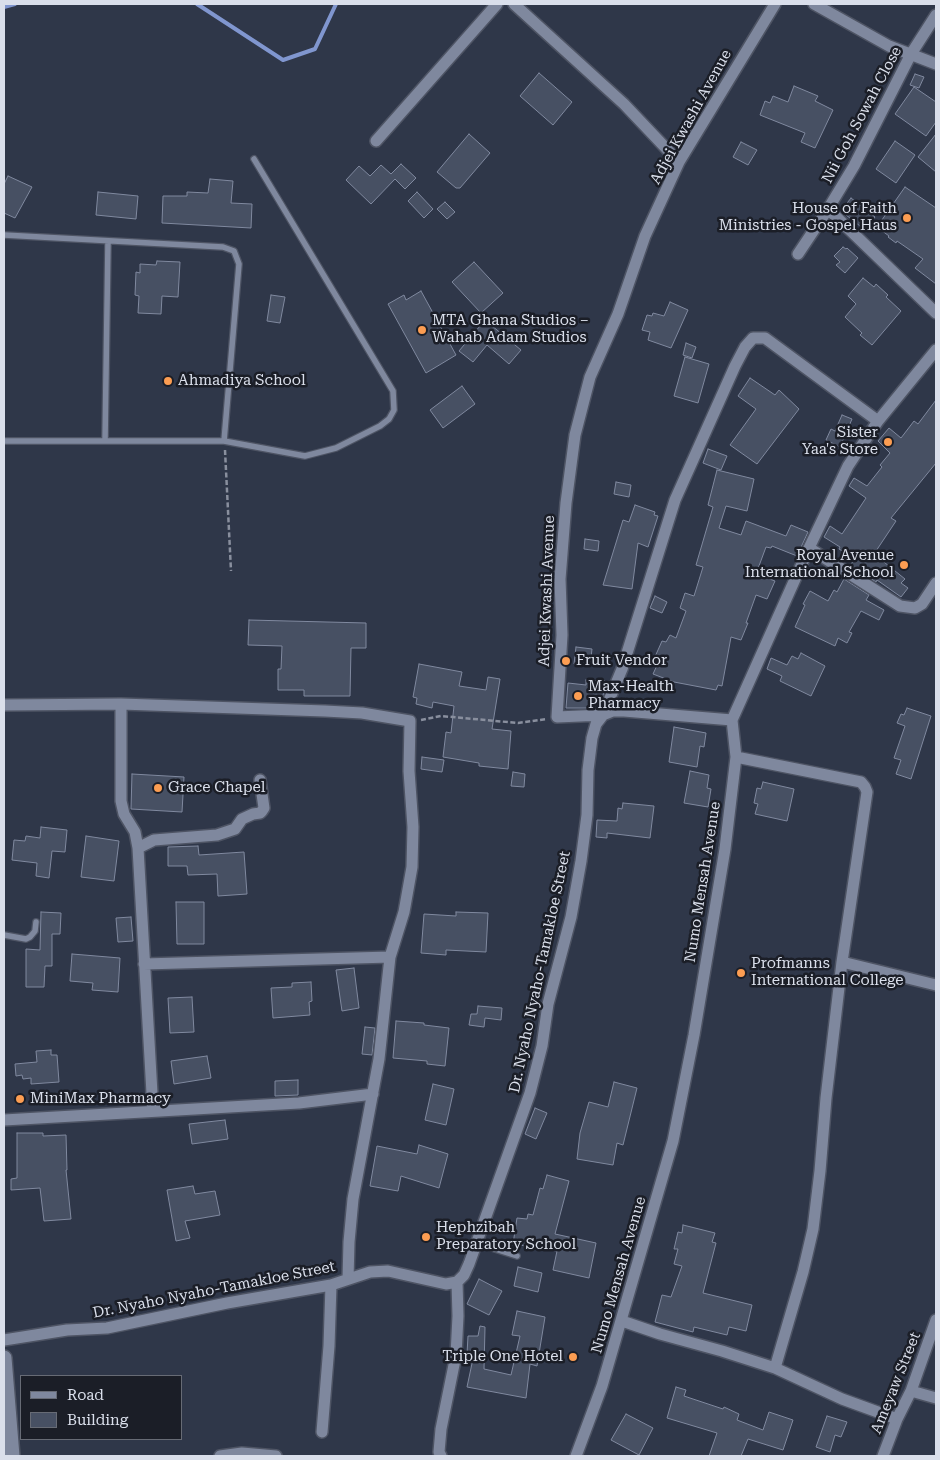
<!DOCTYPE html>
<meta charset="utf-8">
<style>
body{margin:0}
#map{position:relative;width:940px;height:1460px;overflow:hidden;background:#2f3749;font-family:"Roboto Serif",serif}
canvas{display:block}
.frame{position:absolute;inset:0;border:5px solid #dadfeb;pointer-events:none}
.legend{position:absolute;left:20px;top:1375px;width:162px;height:65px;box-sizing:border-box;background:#1b1e27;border:1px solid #676b75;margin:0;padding:6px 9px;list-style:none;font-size:15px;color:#dadfeb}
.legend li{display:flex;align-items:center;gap:10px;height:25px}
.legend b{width:25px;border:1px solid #676b75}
</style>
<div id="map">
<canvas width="940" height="1460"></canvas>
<div class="frame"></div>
<ul class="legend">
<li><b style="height:6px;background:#7f889e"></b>Road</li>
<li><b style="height:14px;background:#475063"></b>Building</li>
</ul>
</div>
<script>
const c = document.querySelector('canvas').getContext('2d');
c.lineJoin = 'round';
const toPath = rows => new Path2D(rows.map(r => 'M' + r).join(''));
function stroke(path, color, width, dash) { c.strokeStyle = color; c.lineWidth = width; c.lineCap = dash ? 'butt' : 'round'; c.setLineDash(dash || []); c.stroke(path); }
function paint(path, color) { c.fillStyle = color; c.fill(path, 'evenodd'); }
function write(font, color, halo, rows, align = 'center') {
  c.font = font + ' "Roboto Serif",serif'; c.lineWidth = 5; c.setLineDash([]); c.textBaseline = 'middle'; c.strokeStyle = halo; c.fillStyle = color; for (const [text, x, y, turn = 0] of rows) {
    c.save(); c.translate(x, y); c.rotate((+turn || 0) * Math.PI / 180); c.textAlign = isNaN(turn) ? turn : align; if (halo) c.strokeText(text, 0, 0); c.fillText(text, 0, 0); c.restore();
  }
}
const stream = toPath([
 [197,4,283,60,315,49,336,4],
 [4,7,15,4]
]);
const building = toPath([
 [539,73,572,102,553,125,520,96,539,73],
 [915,74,924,77,919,88,910,85,915,74],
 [794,86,818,96,815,101,833,110,815,148,801,142,805,133,760,115,765,101,770,103,773,96,788,102,794,86],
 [914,87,936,102,936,122,926,136,895,114,914,87],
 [469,134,490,153,460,188,456,188,437,172,469,134],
 [936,134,936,172,918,157,936,134],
 [895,141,915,155,896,183,876,169,895,141],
 [741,142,757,150,748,165,733,157,741,142],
 [401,164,416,178,405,189,395,179,371,204,346,180,359,166,370,176,381,165,391,174,401,164],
 [8,176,32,187,15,218,4,213,4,184,8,176],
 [210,179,233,181,231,203,252,204,251,228,162,223,163,196,187,196,187,192,208,193,210,179],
 [905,187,936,208,936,284,915,268,923,259,897,241,896,243,888,237,889,236,877,227,905,187],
 [98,192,138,196,136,219,96,215,98,192],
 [417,192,433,209,424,218,408,201,417,192],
 [851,198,875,217,865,230,841,211,851,198],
 [445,202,455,212,447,219,437,209,445,202],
 [843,247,846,249,847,248,858,258,845,273,836,265,840,262,834,256,843,247],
 [157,261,180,262,178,297,162,296,161,314,138,313,139,296,135,295,136,272,140,273,140,264,156,265,157,261],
 [474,262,503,293,481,313,452,282,474,262],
 [863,278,874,287,876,284,888,295,886,297,901,311,872,345,860,335,862,333,845,317,856,304,848,296,863,278],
 [421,291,456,355,426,373,388,304,404,295,406,300,421,291],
 [271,295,285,297,280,323,267,321,271,295],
 [670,302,688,310,671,348,648,340,650,332,642,330,647,315,652,316,653,313,664,316,670,302],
 [485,320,521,350,509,364,487,345,473,362,459,351,485,320],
 [686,343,696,347,692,358,683,355,686,343],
 [685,357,709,364,698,403,674,396,685,357],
 [750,378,775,395,779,390,799,409,757,464,730,445,756,409,738,396,750,378],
 [462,386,475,404,443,428,430,410,462,386],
 [936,400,936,463,891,518,896,521,874,554,905,579,901,583,908,588,901,597,877,580,876,582,850,565,855,559,839,549,840,547,824,537,830,526,842,534,866,498,849,486,854,478,867,486,882,467,880,465,890,453,878,441,889,428,901,438,914,421,918,424,936,400],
 [842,415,852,419,840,447,826,440,831,429,835,431,842,415],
 [708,449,727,456,721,470,703,463,708,449],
 [717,470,754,479,747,511,726,506,719,528,741,535,746,521,786,536,791,525,808,532,797,556,772,546,771,548,766,547,756,574,775,581,767,599,756,595,746,623,748,623,741,640,731,637,722,686,718,685,716,690,674,682,653,674,659,661,654,659,662,641,666,642,670,635,676,638,686,611,680,608,685,593,694,596,703,567,696,565,713,507,708,505,717,470],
 [616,482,631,485,629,497,614,494,616,482],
 [635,505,655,512,654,515,658,516,648,547,638,543,632,589,603,585,623,520,629,522,635,505],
 [585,539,599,541,598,551,584,549,585,539],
 [844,579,869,595,866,600,884,610,879,620,861,611,849,632,852,633,847,643,838,638,835,646,795,627,805,605,803,604,810,591,828,601,834,590,837,592,844,579],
 [655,596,667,602,662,613,650,608,655,596],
 [249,620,366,623,366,648,351,648,350,696,304,696,304,690,278,690,278,669,281,669,282,646,248,645,249,620],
 [576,647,592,649,590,666,574,664,576,647],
 [801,653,825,666,811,696,780,681,782,676,767,669,771,658,787,665,792,656,798,659,801,653],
 [419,664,462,672,459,686,486,690,488,677,500,679,492,729,511,731,508,769,479,766,479,763,443,757,446,732,451,733,454,706,433,702,432,708,416,704,417,698,413,697,419,664],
 [586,680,605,681,604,693,600,702,592,708,566,708,568,683,586,685,586,680],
 [907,708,931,716,911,779,896,774,901,760,894,758,905,726,897,723,901,714,904,715,907,708],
 [674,727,706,733,704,747,700,746,697,767,669,762,674,727],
 [422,757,444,760,442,772,421,769,422,757],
 [690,771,709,775,707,788,711,789,708,807,684,803,690,771],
 [513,772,525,774,524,787,511,786,513,772],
 [132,774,184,777,182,812,131,809,132,774],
 [763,782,794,789,787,821,755,814,758,804,754,803,757,788,761,789,763,782],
 [623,803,654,806,650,838,607,833,607,838,596,837,597,820,617,821,618,808,622,809,623,803],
 [41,827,67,830,65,852,52,851,49,878,36,876,37,863,12,860,14,840,25,841,26,836,40,838,41,827],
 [86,836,119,841,114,881,81,877,86,836],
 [198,846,199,855,244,852,247,894,218,896,217,874,188,875,187,866,168,866,168,847,198,846],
 [176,902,204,902,204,944,177,944,176,902],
 [41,912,61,913,60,934,52,934,52,966,45,966,44,987,26,987,26,949,40,950,41,912],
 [456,912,488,913,486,952,446,950,446,955,421,953,424,914,456,916,456,912],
 [131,917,133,941,118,942,116,918,131,917],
 [72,954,120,958,118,992,92,990,93,983,70,981,72,954],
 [354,968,359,1008,342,1011,336,970,354,968],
 [311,982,312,1001,309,1002,310,1015,273,1018,271,988,292,987,292,983,311,982],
 [192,997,194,1032,170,1033,168,998,192,997],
 [478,1006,502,1008,501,1020,485,1018,484,1027,469,1025,471,1014,477,1014,478,1006],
 [396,1021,424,1023,424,1025,449,1028,445,1066,427,1064,427,1061,393,1058,396,1021],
 [365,1027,375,1028,372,1055,362,1054,365,1027],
 [51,1050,51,1055,57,1055,59,1082,31,1084,31,1078,23,1079,22,1075,16,1076,15,1064,37,1062,36,1051,51,1050],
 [207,1056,211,1078,174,1084,171,1061,207,1056],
 [298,1080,298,1095,275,1096,275,1081,298,1080],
 [614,1082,637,1088,623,1145,617,1143,613,1165,577,1159,580,1133,589,1102,608,1107,614,1082],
 [433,1084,454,1089,446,1125,425,1120,433,1084],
 [535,1108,547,1113,536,1139,525,1134,535,1108],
 [225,1120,228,1139,192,1144,189,1124,225,1120],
 [17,1133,43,1133,43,1136,66,1135,67,1170,66,1170,71,1219,44,1221,40,1188,11,1190,11,1179,17,1178,17,1133],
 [419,1145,448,1154,439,1188,401,1176,398,1191,370,1186,377,1146,417,1154,419,1145],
 [547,1175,569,1181,555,1234,596,1243,589,1278,553,1270,557,1251,513,1244,517,1218,527,1219,528,1214,533,1215,540,1188,543,1189,547,1175],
 [193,1186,195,1194,215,1191,220,1215,185,1221,190,1238,176,1241,167,1190,193,1186],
 [683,1225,715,1233,712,1242,716,1243,703,1293,752,1305,746,1331,729,1327,727,1335,694,1327,693,1332,655,1322,662,1295,671,1297,682,1266,674,1264,678,1249,674,1249,678,1232,682,1233,683,1225],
 [518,1267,542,1273,538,1292,514,1286,518,1267],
 [479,1279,502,1291,489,1315,467,1304,479,1279],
 [517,1311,545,1317,537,1366,530,1364,526,1398,467,1387,474,1354,467,1354,468,1336,478,1336,480,1326,485,1327,484,1369,511,1375,520,1336,512,1335,517,1311],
 [676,1387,686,1390,684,1396,723,1409,724,1407,739,1414,737,1420,763,1430,769,1412,793,1420,783,1450,748,1439,741,1456,709,1456,717,1433,667,1418,676,1387],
 [626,1414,653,1428,639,1455,611,1440,626,1414],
 [827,1416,847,1422,841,1437,835,1435,830,1452,816,1447,827,1416]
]);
const path = toPath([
 [225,450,231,571],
 [421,720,441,716,518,723,547,719]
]);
const lane = toPath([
 [4,235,223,247,234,251,239,264,224,441],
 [4,441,224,441,305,456,336,448,380,426,389,419,394,410,393,391,254,159],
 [105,441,108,242],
 [4,935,26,939,30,937,35,931,36,922],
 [476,1243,517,1256]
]);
const street = toPath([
 [514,4,624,104,679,162],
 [814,4,889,46,936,64],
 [376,141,497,4],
 [828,209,936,313],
 [798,254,828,209,854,166,911,54,936,15],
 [809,548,900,606,915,608,922,604,936,583],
 [121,704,121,801,124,814,135,832,138,848,153,1111],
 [4,705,121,704,325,711,362,713,410,721,409,771,413,827,412,867,404,912,390,957,379,1059,353,1199,349,1242,348,1279],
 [603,715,557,717,562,635,560,579,566,503,575,435,590,377,618,314,645,236,679,162,775,4],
 [603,715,622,669,675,500,735,366,745,347,753,338,765,338,878,421],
 [736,757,861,782,865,787,867,792,842,962,826,1098,820,1171,813,1229,803,1272,775,1368],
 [138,848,154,840,217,835,235,829,242,819,253,814,260,813,262,811,264,808,260,780],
 [842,962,936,985],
 [144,964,390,957],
 [4,1120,299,1103,373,1094],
 [622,1321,660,1334,722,1351,775,1368,842,1399,897,1419],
 [4,1340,67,1330,107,1328,227,1303,331,1285,370,1272,388,1271,446,1284,457,1282,464,1275,469,1264,530,1093,542,1046,548,1004,571,917,581,861,587,815,588,770,592,738,596,724,603,715,613,711,624,711,732,720],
 [911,1391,936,1398],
 [322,1432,329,1346,331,1285],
 [220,1456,242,1453,276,1456],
 [441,1456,439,1452,441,1429,456,1355,458,1316,457,1282],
 [576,1456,602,1386,673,1141,694,1035,725,849,736,757,732,720,809,548,848,466,878,421,936,350],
 [883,1456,897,1419,911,1391,936,1320]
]);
const secondary = toPath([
 [4,1358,12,1456]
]);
const markers = [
 [907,218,5,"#fc9d52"],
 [422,330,5,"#fc9d52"],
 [168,381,5,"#fc9d52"],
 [888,442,5,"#fc9d52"],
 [904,565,5,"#fc9d52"],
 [566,661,5,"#fc9d52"],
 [578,696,5,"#fc9d52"],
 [158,788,5,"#fc9d52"],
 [741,973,5,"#fc9d52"],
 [20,1099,5,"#fc9d52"],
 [426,1237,5,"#fc9d52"],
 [573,1357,5,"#fc9d52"]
];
const streetNames = [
 ["Nii Goh Sowah Close",862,115,-62],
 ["Adjei Kwashi Avenue",691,117,-61],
 ["Adjei Kwashi Avenue",547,591,-88],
 ["Numo Mensah Avenue",703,882,-81],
 ["Dr. Nyaho Nyaho-Tamakloe Street",540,972,-78],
 ["Numo Mensah Avenue",619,1275,-74],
 ["Dr. Nyaho Nyaho-Tamakloe Street",214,1290,-11],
 ["Ameyaw Street",896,1383,-68]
];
const poiNames = [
 ["House of Faith",897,209,"right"],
 ["Ministries - Gospel Haus",897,226,"right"],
 ["MTA Ghana Studios –",432,321],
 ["Wahab Adam Studios",432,338],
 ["Ahmadiya School",178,381],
 ["Sister",878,433,"right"],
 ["Yaa's Store",878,450,"right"],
 ["Royal Avenue",894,556,"right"],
 ["International School",894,573,"right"],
 ["Fruit Vendor",576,661],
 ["Max-Health",588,687],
 ["Pharmacy",588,704],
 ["Grace Chapel",168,788],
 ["Profmanns",751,964],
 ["International College",751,981],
 ["MiniMax Pharmacy",30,1099],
 ["Hephzibah",436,1228],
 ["Preparatory School",436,1245],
 ["Triple One Hotel",563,1357,"right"]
];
stroke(stream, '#8096cf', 4);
paint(building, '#475063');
stroke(building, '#80899f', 1);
stroke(lane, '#4e5464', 8);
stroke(street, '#4e5464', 14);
stroke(secondary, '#4e5464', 18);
stroke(path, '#898f9e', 2.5, [5, 2.5]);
stroke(lane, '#7f889e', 5.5);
stroke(street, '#7f889e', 11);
stroke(secondary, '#7f889e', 15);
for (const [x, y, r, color] of markers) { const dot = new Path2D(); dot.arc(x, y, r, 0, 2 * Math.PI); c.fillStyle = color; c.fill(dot); stroke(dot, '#1b1e27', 2); }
write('15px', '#dadfeb', '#1b1e27', streetNames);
write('15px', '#dadfeb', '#1b1e27', poiNames, 'left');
</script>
